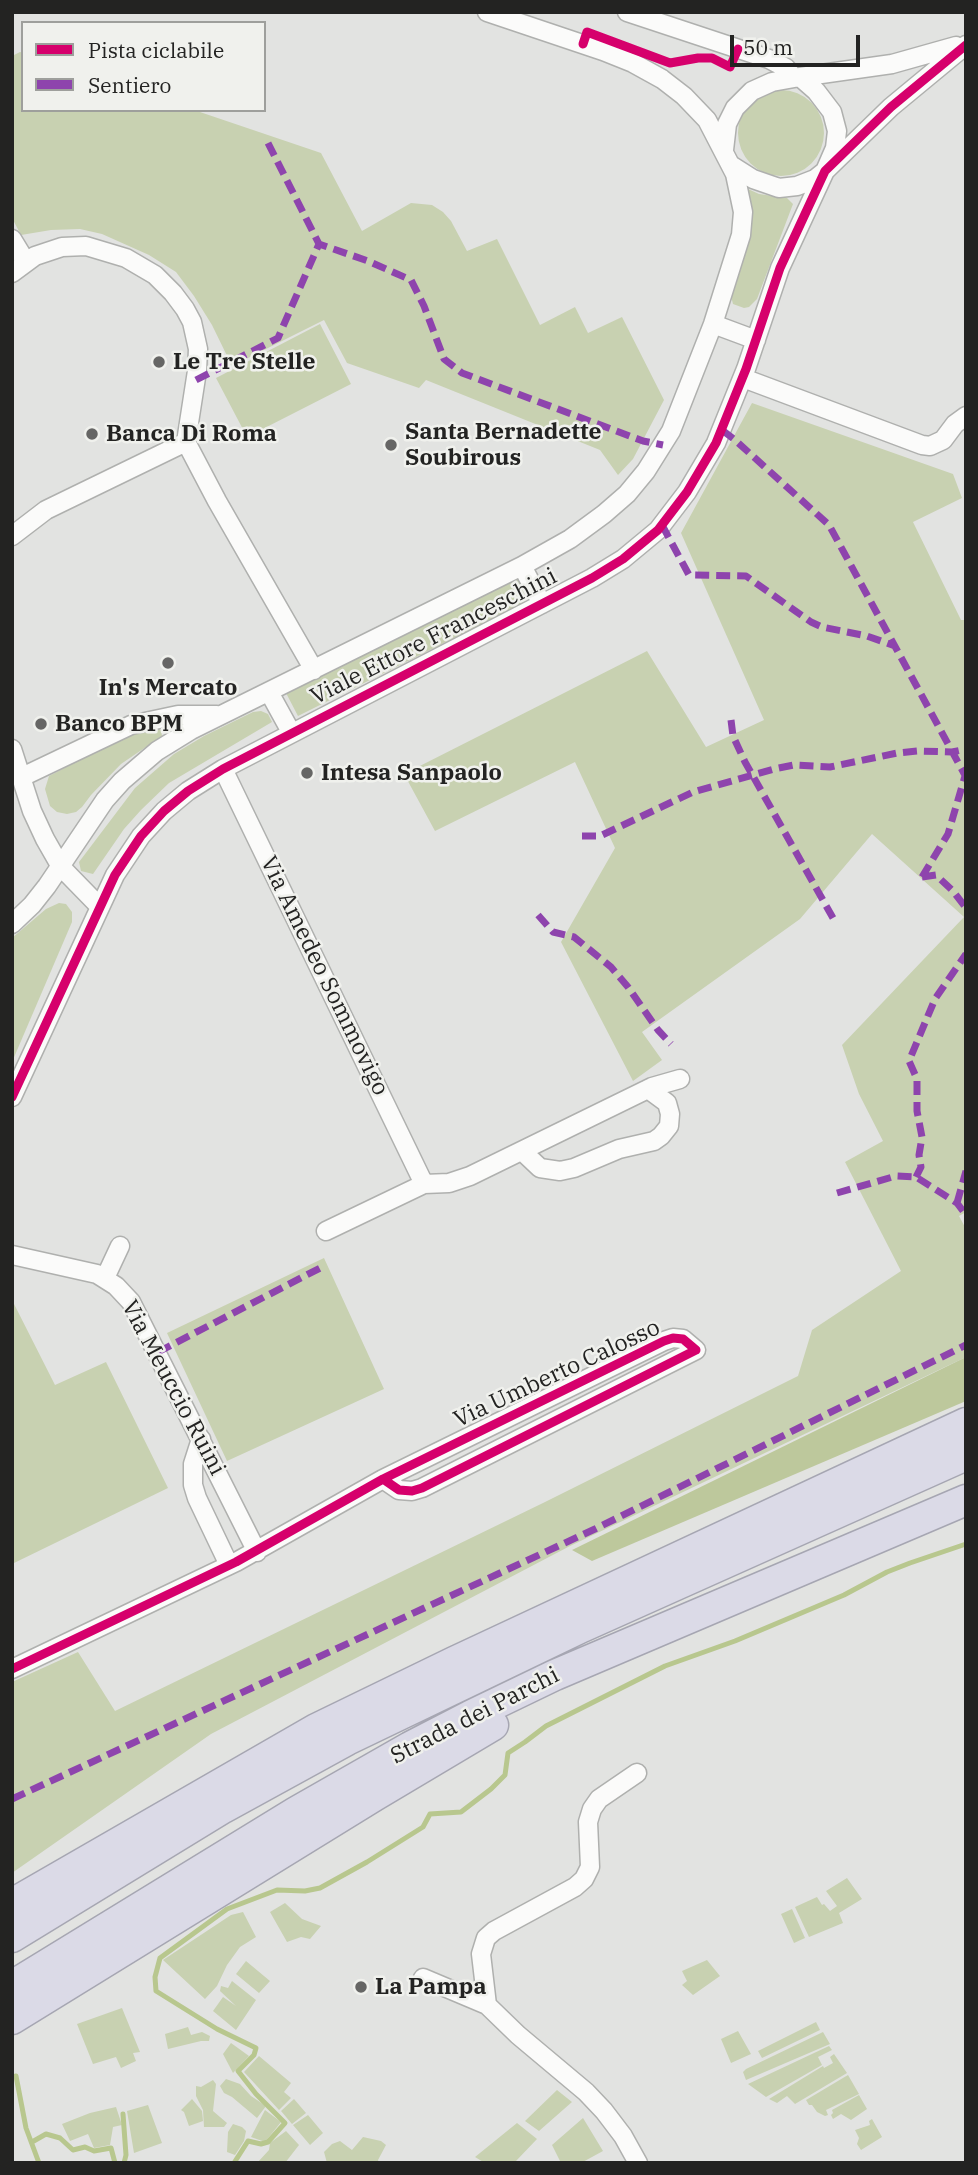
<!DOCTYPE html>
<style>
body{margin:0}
#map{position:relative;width:978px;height:2175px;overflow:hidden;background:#e2e3e1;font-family:"IBM Plex Serif",serif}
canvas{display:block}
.frame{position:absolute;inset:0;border:14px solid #232322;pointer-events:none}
.legend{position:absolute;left:21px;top:21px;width:245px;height:91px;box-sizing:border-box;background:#f0f1ed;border:2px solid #9e9f9c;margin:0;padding:9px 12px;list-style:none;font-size:21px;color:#232322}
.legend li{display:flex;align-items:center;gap:14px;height:35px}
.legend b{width:35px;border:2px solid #9e9f9c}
.scale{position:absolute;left:730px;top:35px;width:130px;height:32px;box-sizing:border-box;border:4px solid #232322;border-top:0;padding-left:9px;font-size:21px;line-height:24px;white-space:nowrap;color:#232322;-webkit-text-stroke:5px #f0f1ed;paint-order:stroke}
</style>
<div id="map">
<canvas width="978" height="2175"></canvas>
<div class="frame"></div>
<ul class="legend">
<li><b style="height:9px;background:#d6006c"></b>Pista ciclabile</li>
<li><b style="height:9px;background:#8e44ad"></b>Sentiero</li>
</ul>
<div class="scale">50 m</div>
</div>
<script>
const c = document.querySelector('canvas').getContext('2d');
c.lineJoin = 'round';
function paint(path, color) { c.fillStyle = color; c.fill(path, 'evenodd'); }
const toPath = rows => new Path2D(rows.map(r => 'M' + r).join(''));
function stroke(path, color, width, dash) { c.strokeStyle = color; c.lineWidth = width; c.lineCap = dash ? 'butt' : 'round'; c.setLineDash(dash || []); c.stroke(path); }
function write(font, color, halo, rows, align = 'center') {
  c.font = font + ' "IBM Plex Serif",serif'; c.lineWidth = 5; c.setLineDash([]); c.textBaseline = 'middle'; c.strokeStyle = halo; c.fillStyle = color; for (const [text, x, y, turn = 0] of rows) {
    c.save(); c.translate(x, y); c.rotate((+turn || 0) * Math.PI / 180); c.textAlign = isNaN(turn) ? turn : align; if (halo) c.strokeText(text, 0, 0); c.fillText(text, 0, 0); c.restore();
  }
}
const green = toPath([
 [20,52,23,53,23,110,194,110,321,153,362,231,411,203,432,205,443,212,451,221,467,251,497,239,540,325,575,307,588,333,622,317,664,400,633,459,618,475,600,450,426,380,419,388,347,363,324,320,232,366,212,325,194,296,176,272,149,255,102,234,80,229,51,230,21,235,12,218,12,56],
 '738 133a43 43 0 1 1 86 0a43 43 0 1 1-86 0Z',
 [748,189,759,194,787,198,793,204,757,299,749,307,744,308,733,304,730,292,750,235,751,217],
 [320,324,351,384,247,437,216,378],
 [752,403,953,474,962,498,913,522,961,620,966,620,966,1212,959,1216,966,1229,966,1357,570,1546,211,1734,12,1873,12,1682,78,1652,115,1711,543,1503,798,1376,812,1330,901,1271,845,1162,883,1141,859,1094,842,1045,964,917,872,834,800,919,642,1032,662,1060,633,1081,561,942,615,848,575,762,435,831,404,774,647,651,706,747,764,720,681,533],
 [517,578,528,601,298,716,286,693],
 [261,711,268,714,272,722,169,783,141,810,124,829,93,874,81,871,79,862,135,788,174,754,204,736,253,712],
 [155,725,161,730,162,736,121,764,91,795,82,807,76,812,67,814,57,812,50,806,45,789,49,776,146,726],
 [59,903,66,904,72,912,72,922,12,1062,12,938,46,909],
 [324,1258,384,1389,227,1461,167,1333],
 [12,1300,55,1385,106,1362,168,1488,12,1564],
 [847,1878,862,1899,839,1913,843,1923,809,1937,795,1907,817,1897,822,1905,824,1904,830,1911,837,1906,826,1891],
 [285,1903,302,1919,321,1926,310,1939,301,1937,287,1942,270,1912],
 [792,1909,805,1938,794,1943,781,1914],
 [243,1912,256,1937,240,1947,227,1965,217,1986,205,1999,163,1960,231,1915],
 [707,1960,720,1976,693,1995,682,1985,687,1981,682,1971],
 [246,1961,270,1981,259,1993,236,1974],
 [232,1981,256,2000,236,2030,213,2011,223,1997,236,2006,220,1991,221,1986,228,1988],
 [122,2008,140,2052,133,2053,136,2061,121,2068,116,2057,93,2064,77,2024],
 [816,2022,820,2030,762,2058,758,2051],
 [188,2027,191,2035,202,2032,210,2036,209,2041,201,2041,168,2049,165,2034],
 [738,2031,751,2054,731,2063,721,2039],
 [823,2032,830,2044,746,2080,743,2072,746,2069],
 [231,2043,249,2056,233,2073,223,2054],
 [829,2046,832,2050,818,2057,822,2065,766,2097,748,2084],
 [834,2054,847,2073,795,2104,787,2096,777,2103,769,2099,823,2066,824,2068,833,2063,830,2057],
 [259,2056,291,2083,284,2092,291,2098,279,2110,244,2072],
 [848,2075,859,2094,826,2110,828,2115,825,2116,817,2112,812,2105,809,2105,806,2100],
 [226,2079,240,2084,251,2096,266,2106,257,2118,232,2097,224,2093,220,2086],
 [213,2080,216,2084,213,2111,227,2123,224,2127,204,2127,203,2110,196,2096,196,2086,201,2087],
 [557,2090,572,2102,539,2131,525,2121],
 [859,2095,867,2109,851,2120,841,2114,833,2119,831,2115,833,2113,832,2110],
 [192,2099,202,2111,203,2121,189,2126,184,2112,181,2110],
 [294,2099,306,2113,292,2124,281,2111],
 [148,2105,162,2143,134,2153,127,2111],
 [116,2107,122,2125,113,2127,110,2145,94,2148,88,2134,70,2141,62,2124,90,2113],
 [265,2110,281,2122,265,2142,251,2137],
 [308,2115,323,2133,310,2145,293,2125],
 [583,2118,603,2151,581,2163,561,2163,552,2145],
 [872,2119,882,2137,861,2150,857,2144,859,2138,855,2130,870,2125,869,2121],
 [517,2123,537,2139,516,2161,512,2163,485,2163,475,2157],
 [233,2124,242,2127,246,2131,244,2141,235,2155,227,2152,228,2132],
 [286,2131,299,2145,285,2163,257,2163,269,2150,270,2143],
 [363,2137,381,2141,386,2145,378,2160,379,2163,327,2163,324,2152,332,2144,340,2141,352,2150]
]);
const forest = toPath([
 [966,1357,966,1401,592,1561,572,1550]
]);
const stream = toPath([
 [16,2076,26,2128,39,2163],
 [123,2114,126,2155,124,2163],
 [32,2142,46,2134,60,2138,73,2150,85,2147,94,2151,111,2148,115,2163],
 [234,2163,248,2141,261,2144,268,2142,285,2123,256,2094,238,2071,254,2055,256,2048,217,2029,156,1991,155,1977,160,1958,227,1909,277,1890,305,1891,320,1888,367,1862,423,1827,430,1814,461,1812,491,1789,505,1775,508,1753,525,1742,546,1726,665,1666,735,1641,844,1595,887,1572,910,1563,966,1544]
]);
const street = toPath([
 [627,12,769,59,786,68,794,78],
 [800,77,892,64,956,46],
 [724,150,727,124,735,108,752,91,772,82,800,77,816,91,832,112,837,131,835,148,825,171,815,179,797,186,779,188,753,179,731,165],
 [12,239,26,262],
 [12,273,35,256,62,247,86,246,126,258,155,275,173,293,185,309,192,322,198,349,197,371,186,442,46,510,12,536],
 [713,324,756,340],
 [743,378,922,445,930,446,943,440,955,424,966,416],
 [186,442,217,501,314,670],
 [522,566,542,604],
 [269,692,291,732],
 [12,749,32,811,45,839,61,867,99,906],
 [223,769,424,1184,449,1183,470,1176,652,1087,680,1079],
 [22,777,131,725,178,715,217,715],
 [12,924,32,905,47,886,105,800,122,781,157,751,191,730,522,566,570,539,604,514,627,494,646,471,671,431,713,324,741,235,743,212,735,174,707,120,684,96,662,79,633,63,603,51,487,12],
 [12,1097,115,875,141,836,164,811,188,791,223,769,592,578,623,559,658,530,687,492,716,443,746,369,780,268,825,171,891,107,966,45],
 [522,1151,540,1168,560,1171,574,1168,619,1149,654,1141,661,1136,669,1126,670,1114,667,1103,648,1089],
 [326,1231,424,1184],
 [12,1255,97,1274,116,1286,131,1302,257,1552],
 [105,1278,120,1246],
 [201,1439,193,1464,193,1485,197,1498,229,1565],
 [12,1669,236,1562,383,1479,664,1341,673,1338,683,1339,696,1350,422,1488,412,1491,399,1490,383,1479],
 [423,1978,487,2005,518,2035,586,2092,604,2111,623,2136,638,2163],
 [487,2005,481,1954,486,1938,494,1931,575,1887,584,1879,590,1867,588,1822,592,1809,599,1799,637,1773]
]);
const highway = toPath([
 [12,1904,316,1729,454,1662,966,1423],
 [12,1937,223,1808,347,1740,582,1627,966,1455],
 [12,1986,296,1812,410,1747,470,1716,555,1675,966,1500],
 [12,2019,374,1796,493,1725]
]);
const quiet = toPath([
 [268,143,319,244],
 [196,380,278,338,319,244,368,261,411,280,424,306,444,359,462,373,643,441,663,445],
 [722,430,735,440,829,525,966,777],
 [662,525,689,575,746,576,811,622,822,627,867,636,895,646],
 [731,720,733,736,745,762,833,918],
 [582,836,600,836,693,792,774,769,794,765,830,767,897,753,918,751,952,752,966,749],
 [922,877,948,834,965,776],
 [922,877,936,875,953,891,966,908],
 [538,915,553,932,574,937,611,967,628,987,658,1030,671,1044],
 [916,1177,921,1167,919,1155,922,1137,917,1111,917,1079,909,1061,935,999,966,954],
 [837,1193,896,1176,916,1177,957,1203,966,1215],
 [957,1203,966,1171],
 [158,1352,324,1266],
 [12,1799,595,1529,966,1345]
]);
const cycleway = toPath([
 [583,44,587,32,670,63,698,58,712,58,730,67,738,49],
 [12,1097,115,875,141,836,164,811,188,791,223,769,592,578,623,559,658,530,687,492,716,443,746,369,780,268,825,171,891,107,966,45],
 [12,1669,236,1562,383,1479,664,1341,673,1338,683,1339,696,1350,422,1488,412,1491,399,1490,383,1479]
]);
const markers = [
 [159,362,7,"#666665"],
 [92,434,7,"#666665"],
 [391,445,7,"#666665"],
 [168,663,7,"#666665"],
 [41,724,7,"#666665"],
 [307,773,7,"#666665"],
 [361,1987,7,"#666665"]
];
const poiNames = [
 ["Le Tre Stelle",173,362],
 ["Santa Bernadette",405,432],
 ["Soubirous",405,458],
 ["Banca Di Roma",106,434],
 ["In's Mercato",168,688,"center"],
 ["Banco BPM",55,724],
 ["Intesa Sanpaolo",321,773],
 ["La Pampa",375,1987]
];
const streetNames = [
 ["Viale Ettore Franceschini",434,637,-27],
 ["Via Amedeo Sommovigo",324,976,64],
 ["Via Umberto Calosso",557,1374,-25],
 ["Via Meuccio Ruini",173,1388,62],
 ["Strada dei Parchi",475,1716,-27]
];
paint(green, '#c8d1b1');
paint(forest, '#bdc89c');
stroke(stream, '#b8c78e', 5);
stroke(street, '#afb0ae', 21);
stroke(highway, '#a6a6b2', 33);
stroke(street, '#fbfbfa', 18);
stroke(highway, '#dbdae7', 30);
stroke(quiet, '#8e44ad', 7, [14, 7]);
stroke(cycleway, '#d6006c', 9);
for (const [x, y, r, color] of markers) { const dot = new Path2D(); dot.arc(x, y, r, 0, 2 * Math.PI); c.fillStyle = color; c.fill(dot); stroke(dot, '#f0f1ed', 2.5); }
write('bold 23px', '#232322', '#f0f1ed', poiNames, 'left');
write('23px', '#232322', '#f0f1ed', streetNames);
</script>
